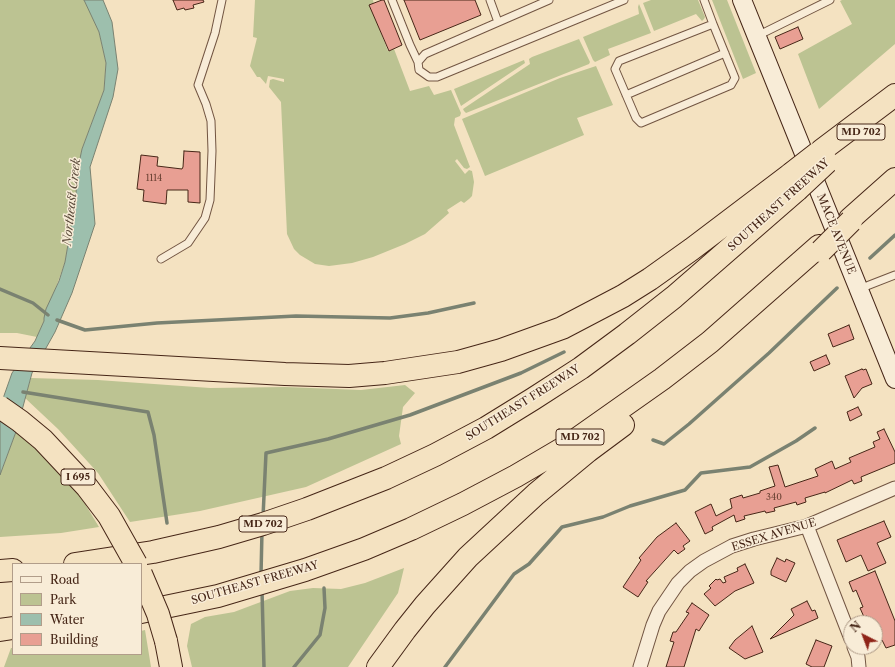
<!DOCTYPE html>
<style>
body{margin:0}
#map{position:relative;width:895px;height:667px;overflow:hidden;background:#f4e2c1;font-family:"Libre Caslon Text",serif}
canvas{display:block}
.legend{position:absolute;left:12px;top:563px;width:130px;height:92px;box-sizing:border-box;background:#f8ecd7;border:1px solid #b19d8a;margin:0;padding:5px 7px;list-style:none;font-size:12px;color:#462617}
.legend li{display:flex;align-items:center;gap:8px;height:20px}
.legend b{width:20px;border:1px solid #b19d8a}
.north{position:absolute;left:843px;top:615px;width:40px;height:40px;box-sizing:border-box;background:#f8ecd7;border:1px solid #b19d8a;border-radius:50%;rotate:318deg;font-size:11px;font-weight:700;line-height:16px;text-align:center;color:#462617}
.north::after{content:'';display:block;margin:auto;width:14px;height:18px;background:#8f2418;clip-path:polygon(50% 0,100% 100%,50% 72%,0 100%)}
</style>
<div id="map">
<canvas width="895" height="667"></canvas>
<ul class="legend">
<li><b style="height:5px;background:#f8ecd7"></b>Road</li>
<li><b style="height:11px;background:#bcc392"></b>Park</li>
<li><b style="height:11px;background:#9dbfad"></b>Water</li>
<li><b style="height:11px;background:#e89f93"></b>Building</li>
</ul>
<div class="north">N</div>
</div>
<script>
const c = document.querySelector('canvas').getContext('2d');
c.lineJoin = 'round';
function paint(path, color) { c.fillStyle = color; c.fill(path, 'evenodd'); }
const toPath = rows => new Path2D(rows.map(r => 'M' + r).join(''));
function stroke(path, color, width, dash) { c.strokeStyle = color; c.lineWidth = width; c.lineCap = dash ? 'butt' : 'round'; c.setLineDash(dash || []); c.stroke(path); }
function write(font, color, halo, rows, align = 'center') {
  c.font = font + ' "Libre Caslon Text",serif'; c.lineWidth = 3; c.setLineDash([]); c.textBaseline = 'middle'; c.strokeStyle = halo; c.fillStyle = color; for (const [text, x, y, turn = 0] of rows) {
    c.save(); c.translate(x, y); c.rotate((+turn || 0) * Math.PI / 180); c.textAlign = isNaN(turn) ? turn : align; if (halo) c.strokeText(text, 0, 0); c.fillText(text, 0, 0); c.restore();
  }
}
const green = toPath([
 [0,0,84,0,91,12,99,32,106,63,104,90,82,149,79,163,75,203,65,262,44,321,37,337,17,333,0,333],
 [255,0,373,0,379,28,388,51,394,49,410,91,429,86,434,95,451,90,461,113,460,116,455,118,454,125,470,167,467,169,464,168,457,159,455,161,465,174,469,170,472,171,474,182,472,196,469,199,464,203,461,201,447,210,449,213,425,234,405,244,373,257,352,263,329,266,315,264,300,255,294,249,287,234,281,102,269,87,270,80,273,79,284,82,284,79,268,76,266,84,260,77,257,77,250,66,257,38,253,37],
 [651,0,698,0,705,17,704,19,702,21,696,14,654,31,643,3],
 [712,0,727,0,756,73,743,79],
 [842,0,895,0,895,44,819,109,798,54,852,24,840,1],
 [639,4,651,33,608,49,610,55,595,62,593,60,583,37,639,14,638,7],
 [579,39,590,62,589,64,466,113,464,111,463,109,530,64,529,59,532,57],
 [524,60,525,63,461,106,454,89],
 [596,66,613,105,577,118,584,135,485,176,462,119,560,78],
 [31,378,98,380,210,388,285,387,361,390,405,385,415,393,403,407,399,436,401,444,306,487,200,511,130,522,98,473,58,429,25,398],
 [17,429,76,489,99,527,61,533,0,537,0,475],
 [404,568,398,593,348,667,192,667,187,646,191,624,205,617,234,612,290,591,313,588,341,589,365,583],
 [145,630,151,667,4,667,11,648,13,648,13,654,141,654,141,631]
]);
const water = toPath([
 [84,0,103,0,112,22,118,69,113,97,90,167,95,224,72,293,55,332,32,373,17,429,0,475,0,407,12,373,35,341,44,321,44,318,46,309,59,281,65,262,75,203,79,163,82,149,104,90,106,63,99,32,84,0]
]);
const stream = toPath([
 [870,258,895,235],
 [0,289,33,303,48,315],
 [57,320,85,330,157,323,296,316,390,318,428,313,474,303],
 [23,392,148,412,154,435,167,523],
 [653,440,664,444,689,424,769,353,837,288],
 [263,517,266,453,328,439,410,415,521,373,564,352],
 [261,575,262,531],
 [262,591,264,667],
 [294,667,320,635,325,608,324,588],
 [445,667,514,574,529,564,562,527,603,517,630,506,685,490,701,473,750,467,796,441,815,428]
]);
const building = toPath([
 [173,0,203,0,204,2,193,5,194,8,185,10,184,8,177,10,173,0],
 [382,0,384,0,402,45,389,51,369,5,382,0],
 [404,0,475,0,481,15,420,40,404,0],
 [798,27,803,39,780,49,775,37,798,27],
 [184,151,200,152,200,203,188,202,188,190,167,190,166,204,143,201,144,190,137,189,141,155,158,157,157,166,182,169,183,167,184,151],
 [849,325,854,339,833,347,828,334,849,325],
 [826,355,830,364,814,371,810,362,826,355],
 [862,369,863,370,866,369,872,384,862,388,854,398,845,376,862,369],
 [858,407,862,415,850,421,847,412,858,407],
 [884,429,895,452,895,463,861,477,862,481,854,484,852,480,825,493,825,492,805,498,806,502,797,505,796,502,774,508,775,511,766,513,765,511,744,516,745,519,736,522,734,515,712,527,713,530,705,534,695,512,711,504,716,516,732,508,730,499,742,495,743,498,760,493,760,491,775,486,769,467,778,465,785,487,818,476,815,469,832,461,835,469,851,462,849,458,875,447,873,442,880,439,877,432,884,429],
 [884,521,891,537,877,543,886,563,868,571,861,555,846,562,837,540,884,521],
 [676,523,690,541,683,546,685,549,678,554,674,550,646,581,648,582,638,597,623,587,641,560,639,558,657,537,676,523],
 [777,558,785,562,786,559,795,563,786,582,771,575,771,571,777,558],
 [745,564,754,583,735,591,715,606,704,594,711,588,709,586,716,579,717,580,720,579,723,583,726,582,724,577,738,571,737,568,745,564],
 [875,571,895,621,895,645,886,648,882,640,879,641,875,631,875,623,870,623,867,616,864,617,860,608,863,607,856,590,853,592,849,582,875,571],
 [807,601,812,611,815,610,818,618,770,639,794,615,791,609,807,601],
 [692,603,709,615,699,631,696,629,684,667,666,667,674,642,670,641,673,632,676,632,689,613,686,612,692,603],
 [752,626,763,652,745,659,729,648,735,640,752,626],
 [816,640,832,646,824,667,812,667,806,664,816,640]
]);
const lane = toPath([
 [392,0,410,45,418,62],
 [490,0,498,22],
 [549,0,425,54,418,62,419,70,429,77,437,77,624,0],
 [704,0,713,24,735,78,731,85,641,123,636,118,615,69,619,61,713,24],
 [757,36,830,0],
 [626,95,725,53],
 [161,259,188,243,205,218,210,200,212,151,211,121,206,104,198,85,215,33,222,0],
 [859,289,895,275]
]);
const street = toPath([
 [807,526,851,639],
 [854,647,858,657,859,667],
 [640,667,653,625,659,611,678,583,690,571,704,561,732,546,754,539,807,526,895,488]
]);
const secondary = toPath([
 [742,0,895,379]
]);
const highway = toPath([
 [822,150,895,95],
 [850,219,895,179],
 [0,358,285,374,349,376,385,373,458,362,501,350,562,328,623,296,650,279,692,249,791,174],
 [75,564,153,552,219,537,263,524,307,509,386,478,435,455,486,428,533,399,581,368,627,334,674,297,797,190],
 [0,571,13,570],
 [141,612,218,596,305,570,364,549,411,529,463,504,516,476,567,446,662,379,710,342,819,246],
 [0,630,13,628],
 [166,641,171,667],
 [378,667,405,630,425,605,468,557,536,494,588,451,623,425]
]);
const highwayBridge = toPath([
 [791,174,818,153],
 [797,190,827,162],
 [821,251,851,221],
 [0,407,20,421,43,440,87,487,109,516,136,564],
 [141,574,158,614,166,641]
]);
const numberNames = [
 ["1114",154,178],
 ["340",774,497]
];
const shields = [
 [861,132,48],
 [580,437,48],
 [78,477,34],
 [263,524,48]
];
const shieldNames = [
 ["MD 702",861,132],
 ["MD 702",580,437],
 ["I 695",78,477],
 ["MD 702",263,524]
];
const streetNames = [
 ["SOUTHEAST FREEWAY",779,205,-42],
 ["MACE AVENUE",836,234,68],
 ["SOUTHEAST FREEWAY",523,403,-32],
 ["ESSEX AVENUE",774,535,-17],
 ["SOUTHEAST FREEWAY",255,583,-16]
];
const waterNames = [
 ["Northeast Creek",72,202,-84]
];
paint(green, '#bcc392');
paint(water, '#9dbfad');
stroke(water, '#7a8271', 1);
stroke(stream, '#7a8271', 3.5);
paint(building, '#e89f93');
stroke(building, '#462617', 1);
stroke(lane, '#725542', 9);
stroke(street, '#725542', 15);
stroke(secondary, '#462617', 20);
stroke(highway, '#462617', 24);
stroke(lane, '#f8ecd7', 7);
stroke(street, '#f8ecd7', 13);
stroke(secondary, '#f8ecd7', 18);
stroke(highway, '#f4e2c1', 22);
stroke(highwayBridge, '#462617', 24, []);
stroke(highwayBridge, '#f4e2c1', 22);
write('9px', '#6e4436', null, numberNames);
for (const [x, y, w] of shields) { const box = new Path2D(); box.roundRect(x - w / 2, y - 8, w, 16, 3); c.fillStyle = '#f8ecd7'; c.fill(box); stroke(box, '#462617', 1); }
write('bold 10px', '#462617', null, shieldNames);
write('11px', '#462617', '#f8ecd7', streetNames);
write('italic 12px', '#5c4c3c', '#f8ecd7', waterNames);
</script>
